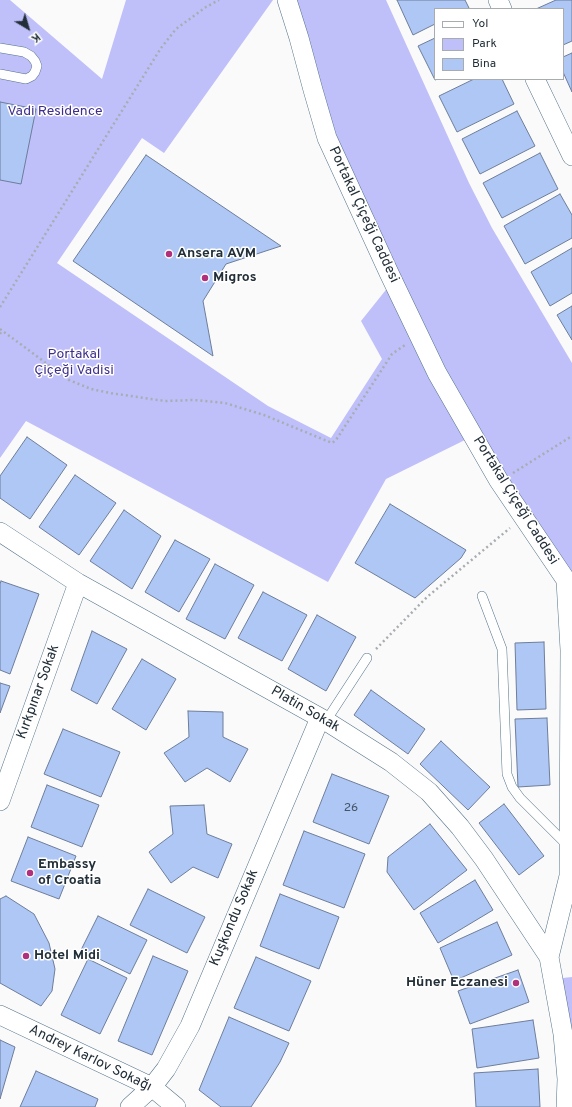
<!DOCTYPE html>
<meta charset="utf-8">
<style>
body{margin:0}
#map{position:relative;width:572px;height:1107px;overflow:hidden;background:#fafafa;font-family:Overpass,sans-serif}
canvas{display:block}
.legend{position:absolute;left:434px;top:8px;width:130px;height:72px;box-sizing:border-box;background:#fff;border:1px solid #a7acaf;margin:0;padding:5px 7px;list-style:none;font-size:12px;color:#222f38}
.legend li{display:flex;align-items:center;gap:8px;height:20px}
.legend b{width:20px;border:1px solid #a7acaf}
.north{position:absolute;left:8px;top:8px;width:40px;height:40px;-webkit-text-stroke:3px #fff;paint-order:stroke;rotate:142deg;font-size:11px;font-weight:700;line-height:16px;text-align:center;color:#222f38}
.north::after{content:'';display:block;margin:auto;width:14px;height:18px;background:#222f38;clip-path:polygon(50% 0,100% 100%,50% 72%,0 100%)}
</style>
<div id="map">
<canvas width="572" height="1107"></canvas>
<ul class="legend">
<li><b style="height:5px;background:#fff"></b>Yol</li>
<li><b style="height:11px;background:#bfbffa"></b>Park</li>
<li><b style="height:11px;background:#aec7f4"></b>Bina</li>
</ul>
<div class="north">K</div>
</div>
<script>
const c = document.querySelector('canvas').getContext('2d');
c.lineJoin = 'round';
function paint(path, color) { c.fillStyle = color; c.fill(path, 'evenodd'); }
const toPath = rows => new Path2D(rows.map(r => 'M' + r).join(''));
function stroke(path, color, width, dash) { c.strokeStyle = color; c.lineWidth = width; c.lineCap = dash ? 'butt' : 'round'; c.setLineDash(dash || []); c.stroke(path); }
function write(font, color, halo, rows, align = 'center') {
  c.font = font + ' Overpass,sans-serif'; c.lineWidth = 3; c.setLineDash([]); c.textBaseline = 'middle'; c.strokeStyle = halo; c.fillStyle = color; for (const [text, x, y, turn = 0] of rows) {
    c.save(); c.translate(x, y); c.rotate((+turn || 0) * Math.PI / 180); c.textAlign = isNaN(turn) ? turn : align; if (halo) c.strokeText(text, 0, 0); c.fillText(text, 0, 0); c.restore();
  }
}
const green = toPath([
 [0,0,10,0,102,79,126,0,273,0,164,153,142,138,57,263,268,406,331,438,382,359,361,321,393,281,327,138,287,0,386,0,469,183,492,228,572,363,572,589,473,436,386,479,328,582,26,421,0,458],
 [572,977,572,1041,553,979]
]);
const building = toPath([
 [397,0,465,0,469,8,467,9,435,9,435,24,413,35,397,0],
 [556,0,572,0,572,41,563,45,563,9,536,9,556,0],
 [435,38,435,79,438,79,435,80,418,46,435,38],
 [572,53,572,92,563,72,563,57,572,53],
 [474,79,502,79,514,104,457,132,439,96,474,79],
 [0,102,36,109,21,184,0,180,0,102],
 [517,111,535,146,480,174,462,139,517,111],
 [540,153,558,189,502,218,483,183,540,153],
 [146,155,281,246,226,264,203,301,213,356,73,261,146,155],
 [560,194,572,215,572,238,525,264,504,226,560,194],
 [572,248,572,293,550,306,531,272,572,248],
 [572,306,572,340,557,315,572,306],
 [27,437,67,465,30,519,0,498,0,476,27,437],
 [75,475,116,503,79,555,39,527,75,475],
 [390,504,466,550,461,558,415,598,355,563,390,504],
 [124,510,161,536,132,589,90,561,124,510],
 [175,540,210,559,179,612,145,592,175,540],
 [215,564,254,585,225,639,186,619,215,564],
 [1,581,39,594,10,674,0,670,0,584,1,581],
 [263,592,307,615,282,661,238,638,263,592],
 [317,615,356,637,326,691,288,669,317,615],
 [92,631,127,649,97,704,71,690,92,631],
 [544,642,546,709,517,710,515,643,544,642],
 [142,659,176,679,146,730,112,709,142,659],
 [0,683,10,686,0,713,0,683],
 [371,690,425,729,408,754,354,715,371,690],
 [188,711,223,712,223,737,248,749,230,782,207,768,185,782,164,753,189,737,188,711],
 [547,718,550,785,518,787,515,719,547,718],
 [63,729,120,752,101,797,44,774,63,729],
 [441,741,490,787,468,810,420,764,441,741],
 [332,774,389,796,369,844,313,822,332,774],
 [47,785,99,805,82,847,31,827,47,785],
 [504,804,544,856,519,875,479,823,504,804],
 [204,805,207,834,232,844,218,878,193,867,171,883,149,852,173,834,170,806,204,805],
 [430,824,467,870,414,910,387,872,388,857,430,824],
 [304,831,365,854,344,908,283,885,304,831],
 [28,837,76,856,59,899,11,881,28,837],
 [475,880,493,910,438,943,420,913,475,880],
 [148,889,205,917,187,953,130,925,148,889],
 [280,894,339,917,319,969,260,946,280,894],
 [6,896,34,914,49,943,55,969,52,991,41,1006,0,983,0,899,6,896],
 [98,916,147,940,130,974,81,950,98,916],
 [497,922,512,955,454,981,440,948,497,922],
 [153,956,188,971,152,1055,118,1041,153,956],
 [256,957,311,981,289,1031,234,1008,256,957],
 [88,959,127,978,100,1034,61,1015,88,959],
 [518,970,529,1002,470,1024,458,991,518,970],
 [229,1017,289,1043,280,1062,267,1083,251,1107,221,1107,199,1090,229,1017],
 [533,1020,539,1058,477,1068,472,1029,533,1020],
 [0,1040,15,1047,0,1099,0,1040],
 [538,1069,540,1107,476,1107,474,1073,538,1069],
 [36,1071,98,1099,95,1107,20,1107,36,1071]
]);
const path = toPath([
 [0,307,161,48,176,29,206,7,219,0],
 [0,329,69,380,91,389,110,393,165,401,194,400,225,403,264,415,332,443,336,440,392,354,405,345],
 [0,334,2,330],
 [513,473,572,436],
 [376,649,427,597,510,528]
]);
const service = toPath([
 [0,48,24,52,31,56,35,61,37,66,35,72,32,76,26,79,0,74],
 [482,596,502,649,507,774,512,787,520,798,568,846],
 [326,721,367,658]
]);
const minor = toPath([
 [287,0,299,38,313,90,327,138,389,273,437,373,499,481,572,589],
 [498,0,502,9],
 [535,79,572,156],
 [0,532,78,583,326,721,391,762,429,792,460,827,484,859,549,957],
 [0,801,78,583],
 [0,1015,152,1087,176,1107],
 [130,1107,152,1087,166,1069,190,1026,320,718],
 [566,1107,567,1079,563,1034,549,957,569,876,570,650,566,581]
]);
const markers = [
 [169,254,4,"#b1307b"],
 [205,278,4,"#b1307b"],
 [30,873,4,"#b1307b"],
 [26,956,4,"#b1307b"],
 [516,983,4,"#b1307b"]
];
const numberNames = [
 ["26",351,809]
];
const parkNames = [
 ["Vadi Residence",55,112],
 ["Portakal",74,355],
 ["Çiçeği Vadisi",74,371]
];
const streetNames = [
 ["Portakal Çiçeği Caddesi",363,215,65],
 ["Portakal Çiçeği Caddesi",515,501,58],
 ["Kırkpınar Sokak",39,692,-70],
 ["Platin Sokak",305,710,30],
 ["Kuşkondu Sokak",235,918,-67],
 ["Andrey Karlov Sokağı",90,1059,26]
];
const poiNames = [
 ["Ansera AVM",177,254],
 ["Migros",213,278],
 ["Embassy",38,865],
 ["of Croatia",38,881],
 ["Hotel Midi",34,956],
 ["Hüner Eczanesi",508,983,"right"]
];
paint(green, '#bfbffa');
paint(building, '#aec7f4');
stroke(building, '#6d7d9b', 1);
stroke(service, '#547389', 10);
stroke(minor, '#547389', 20);
stroke(path, '#a8adb1', 2.5, [2, 3]);
stroke(service, '#fff', 9);
stroke(minor, '#fff', 19);
for (const [x, y, r, color] of markers) { const dot = new Path2D(); dot.arc(x, y, r, 0, 2 * Math.PI); c.fillStyle = color; c.fill(dot); stroke(dot, '#fff', 1.5); }
write('12px', '#455567', null, numberNames);
write('14px', '#3d2f8b', '#fff', parkNames);
write('14px', '#222f38', '#fff', streetNames);
write('bold 14px', '#222f38', '#fff', poiNames, 'left');
</script>
